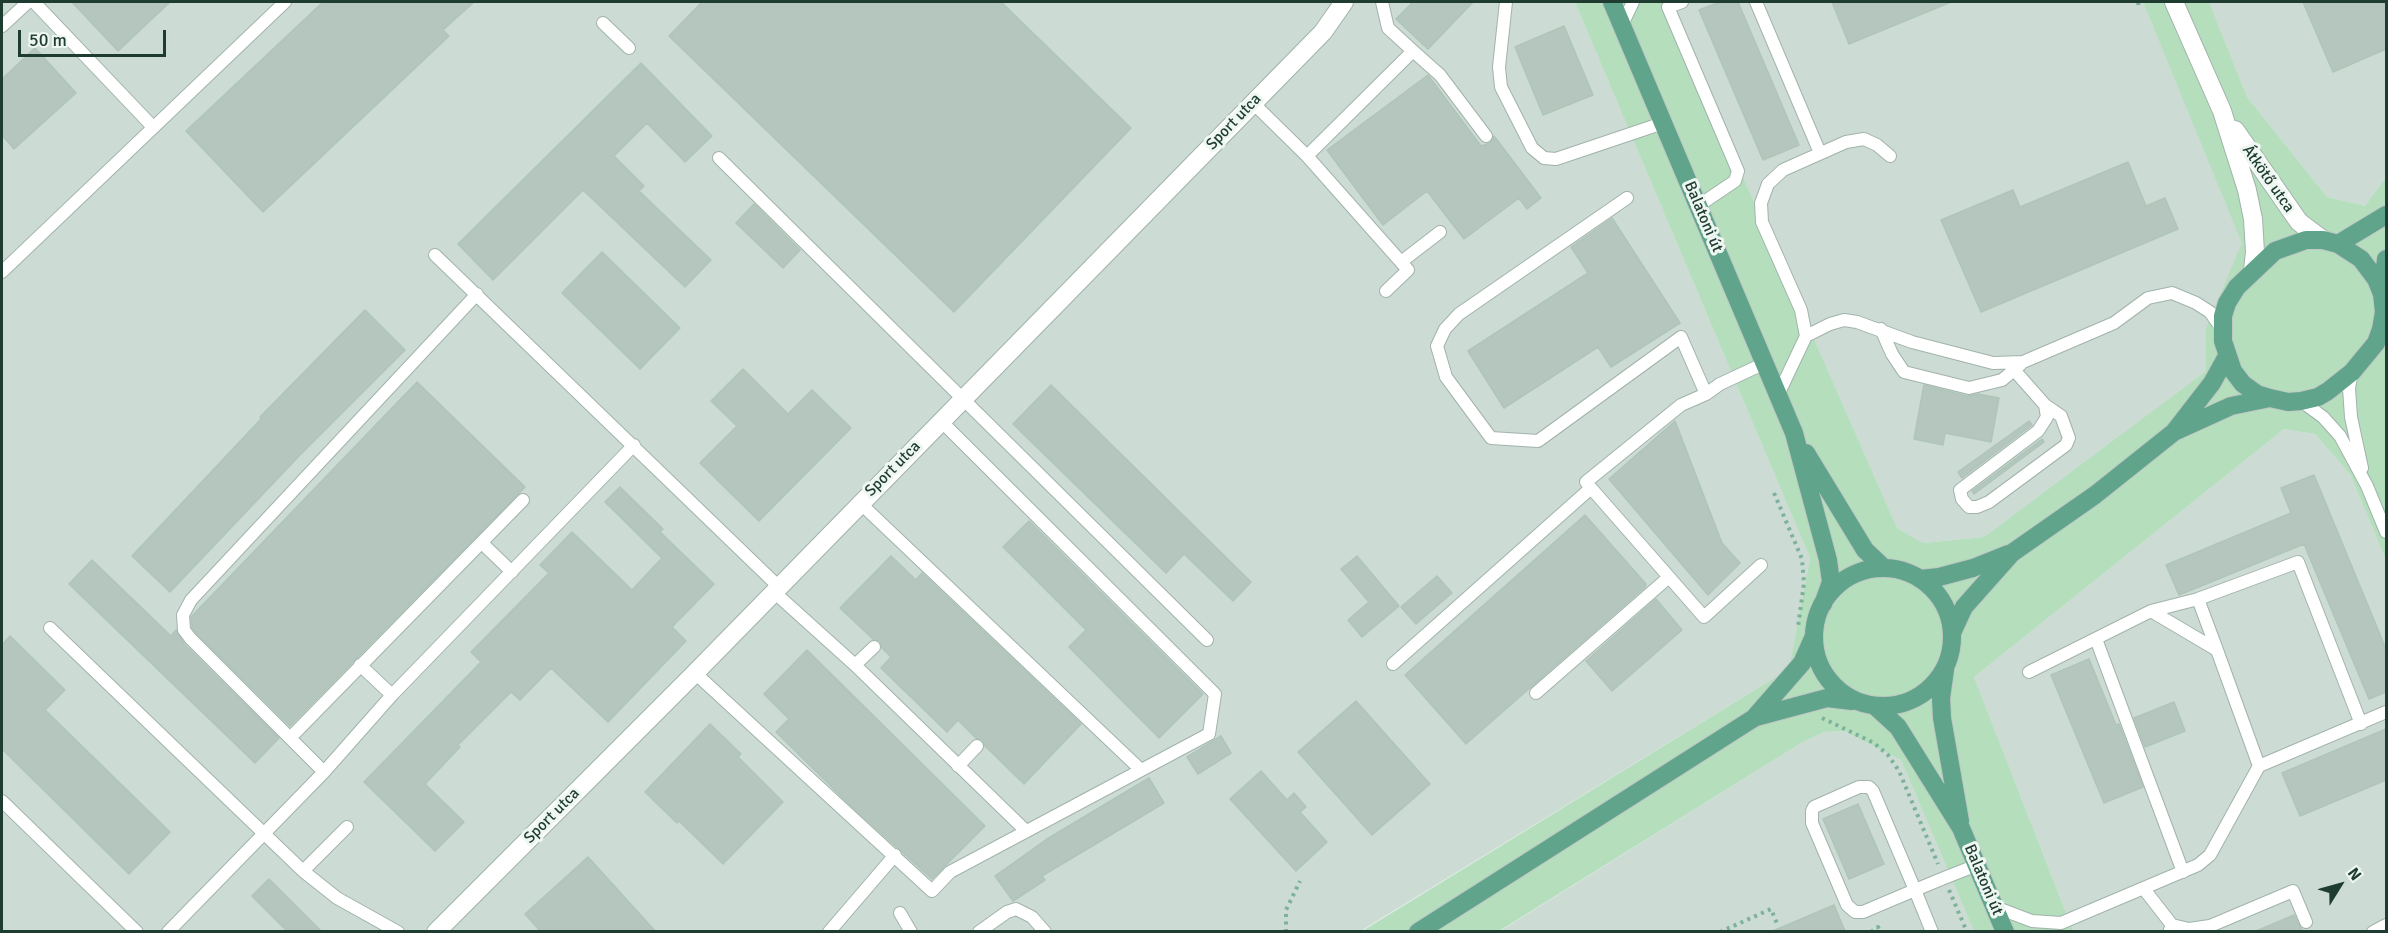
<!DOCTYPE html>
<meta charset="utf-8">
<style>
body{margin:0}
#map{position:relative;width:2388px;height:933px;overflow:hidden;background:#deebe4;font-family:Signika,sans-serif}
canvas{display:block}
.frame{position:absolute;inset:0;border:3px solid #1f3c31;pointer-events:none}
.north{position:absolute;left:2310px;top:855px;width:60px;height:60px;-webkit-text-stroke:4px #eff7f2;paint-order:stroke;rotate:53deg;font-size:16px;font-weight:700;line-height:24px;text-align:center;color:#1f3c31}
.north::after{content:'';display:block;margin:auto;width:21px;height:27px;background:#1f3c31;clip-path:polygon(50% 0,100% 100%,50% 72%,0 100%)}
.scale{position:absolute;left:18px;top:30px;width:148px;height:27px;box-sizing:border-box;border:3px solid #1f3c31;border-top:0;padding-left:8px;font-size:18px;line-height:21px;white-space:nowrap;color:#1f3c31;-webkit-text-stroke:4px #eff7f2;paint-order:stroke}
</style>
<div id="map">
<canvas width="2388" height="933"></canvas>
<div class="frame"></div>
<div class="north">N</div>
<div class="scale">50 m</div>
</div>
<script>
const c = document.querySelector('canvas').getContext('2d');
c.lineJoin = 'round';
function paint(path, color) { c.fillStyle = color; c.fill(path, 'evenodd'); }
const toPath = rows => new Path2D(rows.map(r => 'M' + r).join(''));
function stroke(path, color, width, dash) { c.strokeStyle = color; c.lineWidth = width; c.lineCap = dash ? 'butt' : 'round'; c.setLineDash(dash || []); c.stroke(path); }
function write(font, color, halo, rows, align = 'center') {
  c.font = font + ' Signika,sans-serif'; c.lineWidth = 6; c.setLineDash([]); c.textBaseline = 'middle'; c.strokeStyle = halo; c.fillStyle = color; for (const [text, x, y, turn = 0] of rows) {
    c.save(); c.translate(x, y); c.rotate((+turn || 0) * Math.PI / 180); c.textAlign = isNaN(turn) ? turn : align; if (halo) c.strokeText(text, 0, 0); c.fillText(text, 0, 0); c.restore();
  }
}
const built = toPath([
 [2,2,1575,2,1810,558,1789,669,1360,931,2,932],
 [1666,2,2143,2,2243,243,2206,328,2206,371,1984,537,1923,543,1897,528],
 [2209,2,2386,2,2386,177,2365,206,2327,197,2247,97],
 [2284,429,2315,434,2350,474,2386,560,2386,931,2073,931,1974,677],
 [1844,731,1901,760,1974,931,1499,932,1801,743,1824,732]
]);
const green = toPath([
 [1575,2,1666,2,1897,528,1923,543,1984,537,2206,371,2206,328,2242,243,2143,2,2209,2,2247,97,2327,197,2365,206,2386,177,2386,560,2350,474,2315,434,2284,429,1974,677,2073,931,1974,931,1901,760,1844,731,1824,732,1801,743,1499,931,1361,932,1789,669,1810,558]
]);
const building = toPath([
 [72,2,170,2,118,51,72,2],
 [323,2,474,2,443,30,449,36,263,212,186,131,323,2],
 [702,2,1001,2,1131,128,954,312,669,36,702,2],
 [1413,2,1473,2,1428,49,1396,19,1413,2],
 [1720,2,1738,2,1799,145,1763,160,1699,10,1720,2],
 [1832,2,1951,2,1849,44,1832,2],
 [2303,2,2386,2,2386,49,2333,72,2303,2],
 [1564,26,1593,95,1543,115,1515,47,1564,26],
 [35,48,76,93,14,149,2,135,2,79,35,48],
 [641,63,712,136,685,162,647,123,614,156,644,186,639,191,711,260,685,287,583,190,493,280,458,244,641,63],
 [1428,75,1481,146,1490,143,1494,136,1541,198,1527,209,1519,198,1464,239,1427,191,1383,225,1327,150,1428,75],
 [2128,162,2146,206,2165,198,2178,229,1981,312,1941,220,2013,190,2020,207,2128,162],
 [754,204,800,250,783,268,736,223,754,204],
 [1612,218,1680,323,1611,367,1598,347,1504,408,1468,351,1588,273,1571,247,1612,218],
 [602,252,680,328,640,369,562,293,602,252],
 [365,310,405,350,299,456,170,592,132,556,261,419,260,417,365,310],
 [743,369,788,414,812,390,851,428,759,521,700,463,737,426,711,401,743,369],
 [417,382,525,487,290,726,196,633,192,627,191,617,417,382],
 [1051,385,1251,582,1233,601,1184,554,1166,573,1013,424,1051,385],
 [1924,385,1967,396,1978,394,1999,398,1991,442,1945,433,1943,445,1914,439,1924,385],
 [1675,421,1722,543,1740,563,1708,595,1609,479,1675,421],
 [2029,421,2032,425,1962,478,1958,472,2029,421],
 [2042,439,2044,442,1974,494,1972,491,2042,439],
 [2314,475,2386,649,2386,692,2369,699,2304,544,2179,595,2166,565,2291,513,2281,488,2314,475],
 [620,487,663,529,660,532,714,584,672,627,686,641,608,722,551,668,520,700,511,692,458,745,460,747,425,784,464,822,435,851,364,782,481,662,471,652,549,573,540,565,572,532,632,590,662,558,605,502,620,487],
 [1585,515,1646,584,1645,587,1466,744,1405,675,1585,515],
 [1029,521,1203,694,1159,738,1069,647,1086,630,1003,547,1029,521],
 [891,556,916,580,922,573,1081,724,1024,784,985,746,983,740,976,738,958,720,947,732,881,668,891,657,882,648,880,641,873,639,840,608,891,556],
 [1357,556,1399,606,1362,637,1348,620,1369,602,1341,569,1357,556],
 [92,560,171,636,176,630,184,644,279,738,255,763,69,584,92,560],
 [1437,576,1452,593,1416,624,1401,607,1437,576],
 [1656,599,1682,630,1612,691,1586,661,1656,599],
 [10,636,65,690,45,710,170,832,129,874,2,749,2,645,10,636],
 [807,650,985,826,932,879,850,805,776,732,789,719,764,694,807,650],
 [2089,659,2116,725,2119,724,2143,787,2104,803,2051,675,2089,659],
 [1356,701,1430,784,1372,835,1298,752,1356,701],
 [2174,702,2185,731,2145,747,2134,718,2174,702],
 [710,724,741,754,738,757,783,802,723,864,679,821,677,823,645,792,710,724],
 [2386,729,2386,780,2300,816,2282,773,2386,729],
 [1221,736,1231,753,1198,774,1187,757,1221,736],
 [1261,771,1287,800,1294,793,1306,807,1300,812,1327,842,1296,871,1230,799,1261,771],
 [1149,778,1164,803,1042,876,1045,880,1013,901,995,876,1047,839,1149,778],
 [1858,804,1884,864,1849,879,1823,819,1858,804],
 [588,857,656,932,541,932,525,914,588,857],
 [269,879,322,932,288,932,252,896,269,879],
 [1834,905,1845,931,1773,931,1834,905],
 [2294,915,2303,932,2254,932,2294,915]
]);
const path = toPath([
 [2138,2,2139,8],
 [1774,493,1802,559,1804,583,1798,627],
 [1822,718,1874,743,1888,755,1899,771,1938,864],
 [1949,890,1967,932],
 [1286,932,1286,910,1300,881],
 [1720,932,1771,909,1778,926],
 [1871,932,1878,927,1880,932]
]);
const lane = toPath([
 [34,2,153,127],
 [1506,2,1499,67,1501,87,1532,148,1544,158,1556,159,1663,123],
 [1682,2,1668,7,1738,171,1735,181,1698,206],
 [1756,2,1820,153],
 [603,23,629,48],
 [1622,25,1633,2],
 [2,26,28,2],
 [1413,51,1440,75,1486,136],
 [1253,103,1307,156,1413,51,1388,28,1382,2],
 [1307,156,1408,270,1386,291],
 [719,158,1207,640],
 [1627,198,1459,314,1445,329,1437,346,1446,377,1491,438,1538,441,1681,337,1706,394],
 [435,255,779,587],
 [1401,262,1440,232],
 [2,272,285,2],
 [1881,329,1892,354,1904,372,1969,388,2002,380,2020,365],
 [1806,336,1830,324,1844,320,1857,322,1912,342,1993,363,2023,362,2114,323,2148,298,2172,293,2196,303,2210,312,2222,329],
 [2015,371,2045,405,2061,416,2069,438,2066,445,1989,502,1977,507,1969,507,1962,499,1960,490,2038,431,2047,417,2045,405],
 [2352,372,2349,388,2351,417,2362,468],
 [1778,395,1806,336,1801,310,1762,222,1761,203,1768,184,1783,170,1846,142,1864,139,1877,145,1890,156],
 [2301,401,2323,417,2340,436,2367,486,2386,532],
 [860,503,1141,770],
 [482,543,512,572],
 [1669,577,1704,617,1761,565],
 [774,592,855,665,1026,831],
 [2151,611,2198,599],
 [50,628,303,871,337,898,398,932],
 [2096,639,2183,872],
 [2217,650,2198,599,2298,562,2361,724],
 [1393,664,1591,488,1586,482,1681,405,1706,394,1720,384,1765,363],
 [360,665,392,695],
 [855,665,874,647],
 [695,673,932,891,950,872,1209,734,1215,694,941,421],
 [1536,693,1669,577,1591,488],
 [290,738,523,500],
 [958,766,977,746],
 [2259,766,2386,712],
 [324,772,190,638,184,630,183,615,191,600,477,294],
 [2,801,137,932],
 [303,871,347,827],
 [2144,889,2172,925,2170,930],
 [1995,907,2032,921,2061,923,2198,865,2210,855,2259,766,2217,650,2151,611,2029,672],
 [900,913,911,932],
 [2172,925,2189,929,2210,926,2293,891,2306,922],
 [168,932,324,772,392,695,634,445],
 [829,932,895,855],
 [979,932,1007,912,1016,909,1032,917,1045,932],
 [1932,932,1915,890,1873,791,1869,787,1859,787,1814,807,1812,811,1812,823,1847,905,1855,912,1863,912,1915,890,1944,878,1977,865],
 [2373,932,2386,925]
]);
const street = toPath([
 [2174,2,2222,111,2247,190,2253,219,2255,252,2253,270],
 [2235,130,2299,222,2323,240],
 [436,932,695,673,1323,32,1344,2]
]);
const primary = toPath([
 [1612,2,1794,433,1828,560,1831,582,1823,604],
 [2338,244,2386,215],
 [2382,294,2376,279,2361,259,2338,244,2323,240,2306,240,2275,251,2237,287,2227,303,2223,316,2223,341,2233,371,2243,384,2257,394,2270,398,2288,402,2301,401,2318,397,2328,391,2352,372,2376,343,2381,329,2384,312,2382,294,2386,259],
 [2176,431,2231,406,2270,398],
 [1806,453,1865,550,1884,568],
 '1814 637a69 69 0 1 1 138 0a69 69 0 1 1-138 0Z',
 [1920,579,1939,577,1973,568,2008,554],
 [1952,633,1964,607,2012,553,2095,495,2174,432,2212,383,2227,356],
 [1945,670,1941,698,1942,718,1960,821],
 [1875,706,1898,727,1961,828,2005,932],
 [1756,717,1827,698,1852,701],
 [1418,932,1754,718,1802,663,1814,636]
]);
const streetNames = [
 ["Sport utca",1234,122,-46],
 ["Átkötő utca",2268,179,55],
 ["Balatoni út",1703,217,67],
 ["Sport utca",893,469,-45],
 ["Sport utca",552,816,-45],
 ["Balatoni út",1983,880,67]
];
paint(built, '#ccdbd3');
paint(green, '#b5debc');
paint(building, '#b4c6bd');
stroke(building, '#b0c5ba', 1.5);
stroke(lane, '#a1b3ab', 14);
stroke(street, '#a1b3ab', 20);
stroke(primary, '#c0c8c5', 20);
stroke(path, '#7cb19b', 4, [3, 4.5]);
stroke(lane, '#fff', 12);
stroke(street, '#fff', 18);
stroke(primary, '#60a48c', 18);
write('16px', '#1f3c31', '#eff7f2', streetNames);
</script>
